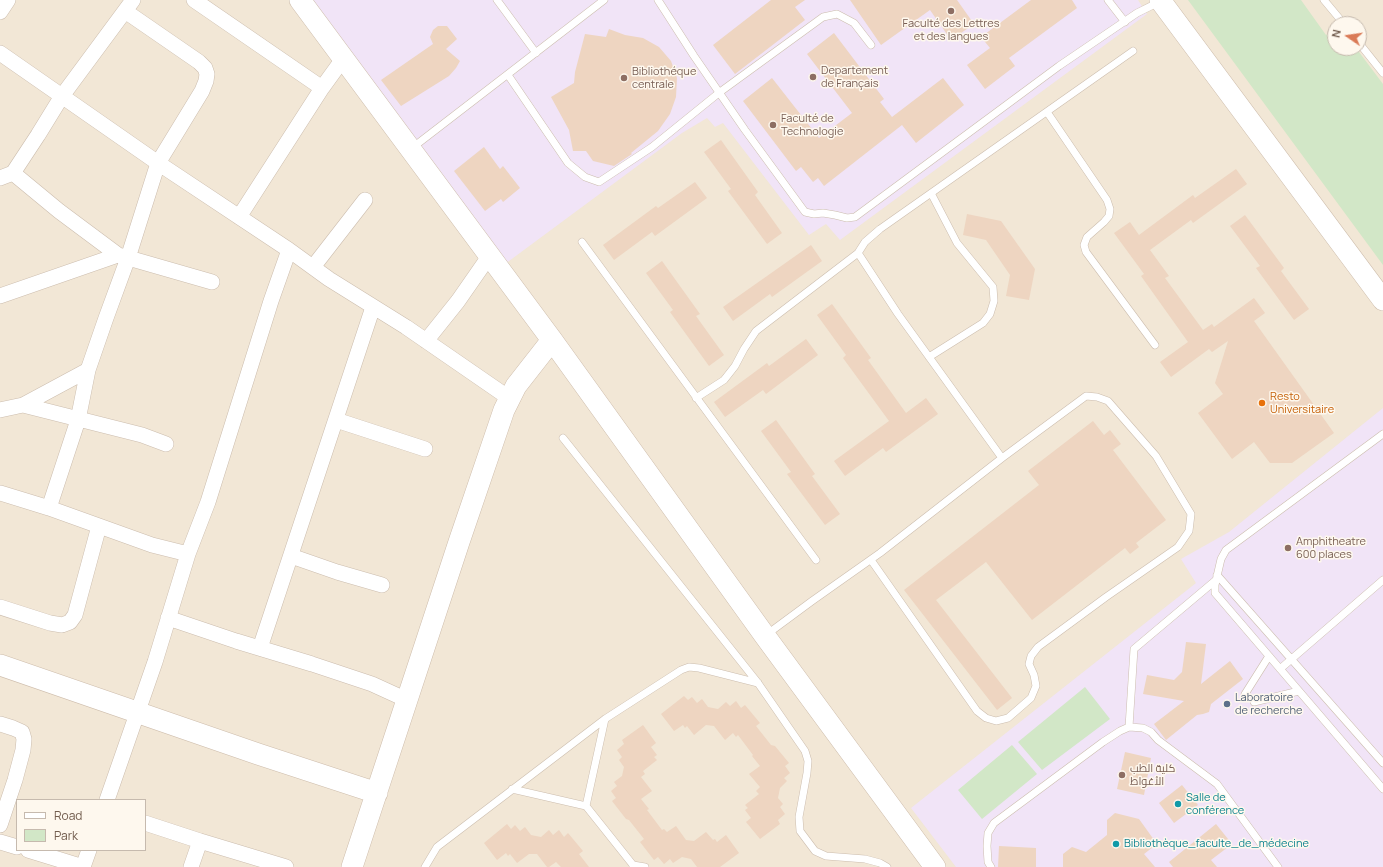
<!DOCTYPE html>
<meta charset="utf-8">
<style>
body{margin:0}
#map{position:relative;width:1383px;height:867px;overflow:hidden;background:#fbf4e8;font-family:Manrope,sans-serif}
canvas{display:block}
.legend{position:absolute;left:16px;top:799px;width:130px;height:52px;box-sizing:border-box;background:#fef8ee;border:1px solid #c6baae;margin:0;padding:5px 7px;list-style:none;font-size:12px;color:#725d4e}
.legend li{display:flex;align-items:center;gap:8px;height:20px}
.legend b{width:20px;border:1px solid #c6baae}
.north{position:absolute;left:1327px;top:16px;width:40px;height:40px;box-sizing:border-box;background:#fef8ee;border:1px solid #c6baae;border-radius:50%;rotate:283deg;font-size:11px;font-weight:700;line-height:16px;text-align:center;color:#725d4e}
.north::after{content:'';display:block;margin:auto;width:14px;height:18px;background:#da7b57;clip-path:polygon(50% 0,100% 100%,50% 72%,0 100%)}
</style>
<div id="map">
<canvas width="1383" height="867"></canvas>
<ul class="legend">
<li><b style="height:5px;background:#fff"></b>Road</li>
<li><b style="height:11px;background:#d2e7c7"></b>Park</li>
</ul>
<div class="north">N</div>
</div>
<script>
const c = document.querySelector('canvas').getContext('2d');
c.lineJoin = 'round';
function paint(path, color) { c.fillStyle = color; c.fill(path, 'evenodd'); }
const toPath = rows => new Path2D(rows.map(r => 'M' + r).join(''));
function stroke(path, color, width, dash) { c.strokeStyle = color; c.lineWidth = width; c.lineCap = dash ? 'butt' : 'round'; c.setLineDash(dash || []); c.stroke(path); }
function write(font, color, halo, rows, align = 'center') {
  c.font = font + ' Manrope,Cairo,sans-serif'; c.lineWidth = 3; c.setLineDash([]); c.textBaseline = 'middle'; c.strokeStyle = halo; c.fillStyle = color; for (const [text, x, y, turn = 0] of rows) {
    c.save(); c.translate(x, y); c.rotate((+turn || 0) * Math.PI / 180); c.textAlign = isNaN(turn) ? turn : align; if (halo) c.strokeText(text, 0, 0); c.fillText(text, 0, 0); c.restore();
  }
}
const residential = toPath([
 [0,0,1383,0,1383,867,0,867],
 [1335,24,1359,24,1359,48,1335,48],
 [17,800,145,800,145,850,17,850]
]);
const education = toPath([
 [311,0,1138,0,1147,14,840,240,826,224,809,235,723,123,715,127,707,118,682,133,505,264],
 [1383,408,1383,867,956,867,911,808,1196,583,1181,559,1229,532]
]);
const green = toPath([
 [1188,0,1301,0,1326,35,1335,29,1335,48,1356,48,1383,84,1383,265],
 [1085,687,1110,719,1042,770,1018,742],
 [1012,745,1037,774,982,819,958,790]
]);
const building = toPath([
 [771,0,805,0,795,7,805,20,735,74,713,45],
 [850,0,957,0,974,24,951,40,930,10,881,45],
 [1031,0,1072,0,1077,8,1009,58,1015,66,985,89,967,65,990,48,981,37],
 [438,26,447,26,457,39,446,49,460,61,456,68,449,76,401,106,381,80,433,44,430,37,433,30],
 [609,29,625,35,643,38,659,47,671,61,677,78,676,97,670,114,658,131,631,153,632,154,614,166,593,161,586,151,573,151,569,130,551,97,574,83,575,72,585,34,606,37],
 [834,33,884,99,880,102,892,117,943,78,964,105,916,143,902,125,824,186,818,178,813,182,801,167,796,171,743,101,772,78,819,138,852,113,807,54],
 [721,140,758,192,755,195,782,233,767,244,728,191,731,189,704,152],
 [484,147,500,169,503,166,520,188,503,202,501,199,485,211,454,171],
 [1236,169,1247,184,1193,223,1191,220,1150,250,1169,276,1165,278,1203,330,1212,324,1214,327,1254,298,1265,313,1254,321,1334,433,1292,463,1270,463,1254,442,1232,459,1198,413,1223,394,1215,383,1228,341,1212,352,1209,349,1171,377,1160,362,1188,342,1141,276,1144,274,1114,233,1130,222,1139,235,1193,195,1195,198],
 [695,182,707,198,655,236,652,232,614,260,603,245,656,206,658,208],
 [967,214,1001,221,1035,269,1029,300,1006,296,1010,275,986,240,963,235],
 [1245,215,1284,268,1281,271,1309,309,1294,320,1256,268,1260,266,1230,226],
 [811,245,822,261,772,297,770,294,733,321,723,307],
 [662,261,700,314,696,316,724,355,709,366,670,312,673,310,646,273],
 [832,304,871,358,868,360,906,413,926,398,938,414,886,452,883,448,845,476,834,461,889,421,843,358,846,355,817,315],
 [806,339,818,355,766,394,763,390,725,417,714,402,767,363,769,366],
 [776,420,815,474,812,476,840,514,825,525,787,474,791,472,761,431],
 [1093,421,1104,435,1110,430,1121,444,1113,450,1166,520,1136,543,1139,547,1130,554,1125,548,1032,620,986,562,936,600,1012,698,997,710,904,590,1039,485,1028,471],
 [1186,642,1206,644,1201,684,1230,661,1243,679,1211,704,1209,712,1203,714,1197,715,1166,740,1154,724,1184,701,1143,694,1147,675,1174,680,1182,672],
 [684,696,688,700,692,697,697,703,702,699,708,707,718,709,726,702,730,706,736,701,741,708,745,705,760,723,756,726,771,745,775,746,789,763,785,766,790,773,784,778,787,781,780,788,778,798,783,804,780,807,785,814,778,820,780,824,760,839,746,822,751,818,745,810,748,808,745,805,759,794,756,791,760,787,749,774,760,766,752,756,753,755,738,735,736,737,733,733,725,740,714,726,706,725,694,735,687,726,685,728,683,725,674,731,661,714],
 [643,725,656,743,651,747,657,755,654,757,657,760,643,771,645,774,641,777,652,791,641,799,649,809,647,810,662,830,664,829,667,832,676,826,686,840,694,841,706,832,713,840,715,839,717,842,726,835,739,853,720,867,697,867,691,859,682,857,673,863,670,859,664,864,658,857,654,860,640,842,644,839,629,820,626,819,612,801,616,798,611,791,617,786,614,782,622,776,624,767,619,760,622,757,617,750,624,744,622,740],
 [1125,752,1151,758,1144,795,1117,789],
 [1182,785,1198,805,1174,823,1159,803],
 [1115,813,1139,819,1157,844,1144,854,1155,867,1063,867,1063,854,1072,847,1086,852,1107,835,1107,820],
 [507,824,511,829,515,825,520,831,525,827,531,835,541,837,549,830,553,835,559,830,564,837,568,833,583,851,579,854,589,867,561,867,556,862,549,867,547,867,537,854,529,854,517,863,510,854,508,856,506,853,497,860,484,843],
 [1216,824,1232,844,1211,860,1217,867,1173,867,1169,862],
 [999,846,1036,848,1036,867,998,867]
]);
const lane = toPath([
 [497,0,536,53],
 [658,0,694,56,745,130,805,212,814,214,823,213,835,215,847,218,855,217,1059,66,1137,13,1159,2],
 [1108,0,1125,22],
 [1324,0,1344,24],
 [1359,43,1383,73],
 [508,75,568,163,585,177,599,182,652,147,720,92,823,17,837,14,854,23,871,45],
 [1047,112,1107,200,1110,209,1109,216,1104,222,1087,237,1084,245,1086,252,1155,345],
 [412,148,604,0],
 [582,242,816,560],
 [929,357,983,323,990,314,994,301,993,287,957,243,931,193],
 [696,398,724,380,735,366,744,349,756,331,858,253],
 [1383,434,1226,550,1221,559,1215,585,1215,593,1383,789],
 [563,438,758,683,805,751,808,761,807,773,799,817,800,831,815,851,826,856,865,859,880,863,887,867],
 [1002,458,898,314,858,253,865,242,880,229,1133,51],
 [1217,575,1383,763],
 [766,635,812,601,880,553,1002,458,1086,396,1097,397,1108,401,1156,456,1191,514,1189,531,1178,547,1106,597,1038,647,1031,656,1029,664,1034,675,1036,686,1031,698,1008,718,996,721,986,718,977,711,871,560],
 [1280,669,1383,580],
 [1245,694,1269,656],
 [1254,702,1299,691],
 [605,719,586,806,633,865,633,867],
 [1129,727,1134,649,1216,580],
 [512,789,586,806],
 [633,865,645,867],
 [425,867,437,847,605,719,681,670,689,667,699,668,758,683],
 [991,867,988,862,987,846,988,833,994,823,1103,742,1120,731,1129,727,1143,728,1151,732,1158,740,1217,784,1278,867]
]);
const street = toPath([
 [194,0,322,88],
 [0,12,8,0],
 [0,53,158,163,289,250],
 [13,173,59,211,118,255,212,282],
 [0,178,13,173,38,135,62,96,133,0],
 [239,217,322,88,343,59],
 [313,267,365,200],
 [0,296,118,255],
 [426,341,458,301,490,255],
 [23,405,142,435,166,444],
 [0,410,23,405,88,370],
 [336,420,425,449],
 [0,493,49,508,152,545,188,554],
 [49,508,78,420,88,370,106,318,128,258,158,163,202,91,206,81,207,74,205,68,199,62,125,11],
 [291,556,337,572,382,585],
 [0,607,50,623,62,625,70,622,75,615,99,526],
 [168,618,236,641,312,664,372,684,407,700],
 [260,648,373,307],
 [0,724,13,728,22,732,24,739,23,750,15,780,0,825],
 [107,800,155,662,188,554,208,502,271,301,289,250,329,279,406,327,509,398],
 [145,823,200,841,286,867],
 [0,842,17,847],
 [28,850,83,867],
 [83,867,89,850],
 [191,867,200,841]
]);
const secondary = toPath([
 [300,0,552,340,765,636,935,867],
 [1160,0,1383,300],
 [0,665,258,754,377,793],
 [352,867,459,542,504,410,516,386,552,340]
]);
const markers = [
 [951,11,4,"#8d6e63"],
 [813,77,4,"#8d6e63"],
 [624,78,4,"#8d6e63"],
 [773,125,4,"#8d6e63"],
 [1262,403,4,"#e8710a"],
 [1288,548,4,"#8d6e63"],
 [1227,704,4,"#5c6f8a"],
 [1122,775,4,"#8d6e63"],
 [1178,804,4,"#0f9aa8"],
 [1116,844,4,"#0f9aa8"]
];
const educationNames = [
 ["Faculté des Lettres",951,24,"center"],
 ["et des langues",951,37,"center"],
 ["Departement",821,71],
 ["de Français",821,84],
 ["Bibliothéque",632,72],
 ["centrale",632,85],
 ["Faculté de",781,119],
 ["Technologie",781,132],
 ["Amphitheatre",1296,542],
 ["600 places",1296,555],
 ["كلية الطب",1130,769],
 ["الأغواط",1130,782]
];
const foodNames = [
 ["Resto",1270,397],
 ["Universitaire",1270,410]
];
const serviceNames = [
 ["Laboratoire",1235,698],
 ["de recherche",1235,711]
];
const cultureNames = [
 ["Salle de",1186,798],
 ["conférence",1186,811],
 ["Bibliothèque_faculte_de_médecine",1124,844]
];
paint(residential, '#f2e7d6');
paint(education, '#f1e4f7');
paint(green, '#d2e7c7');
paint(building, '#eed5c1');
stroke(lane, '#ccbdae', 8);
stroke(street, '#ccbdae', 16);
stroke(secondary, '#cebdac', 22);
stroke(lane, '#fff', 7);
stroke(street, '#fff', 15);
stroke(secondary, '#fff', 21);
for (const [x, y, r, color] of markers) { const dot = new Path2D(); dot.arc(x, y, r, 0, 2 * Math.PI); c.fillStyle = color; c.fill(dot); stroke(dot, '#fef8ee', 1.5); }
write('11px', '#785e54', '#fef8ee', educationNames, 'left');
write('11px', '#c56008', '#fef8ee', foodNames, 'left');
write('11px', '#4e5e75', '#fef8ee', serviceNames, 'left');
write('11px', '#0d838f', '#fef8ee', cultureNames, 'left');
</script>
